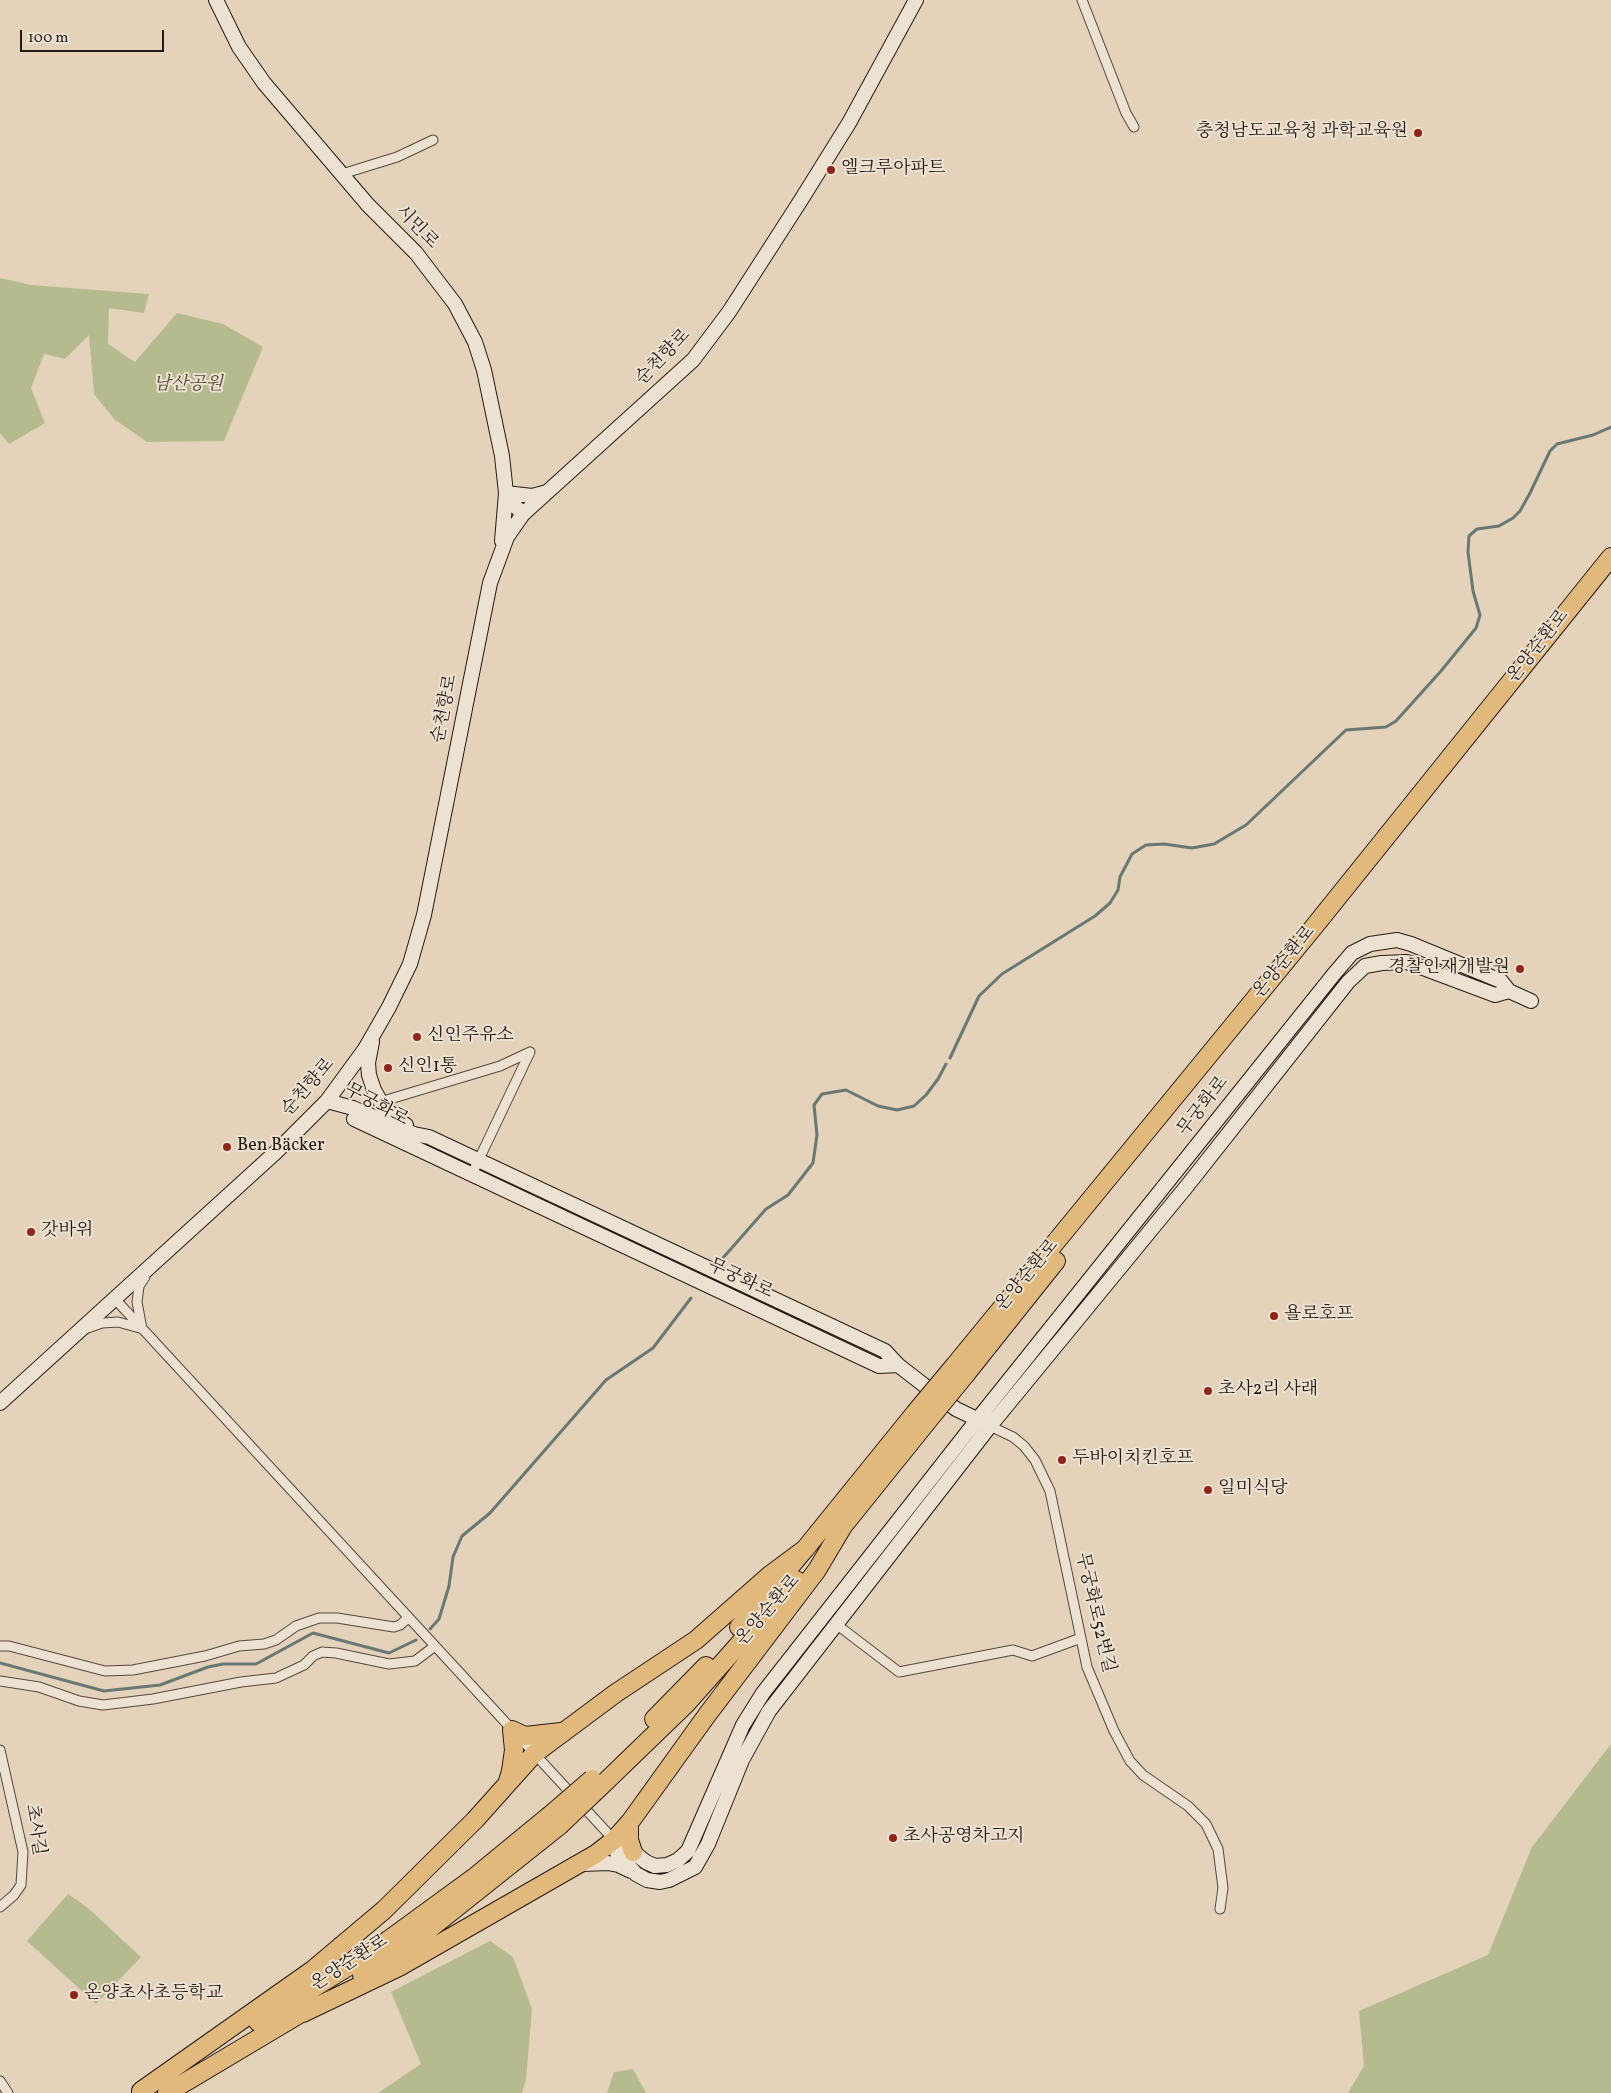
<!DOCTYPE html>
<meta charset="utf-8">
<style>
body{margin:0}
#map{position:relative;width:1611px;height:2093px;overflow:hidden;background:#e4d2ba;font-family:Vollkorn,serif}
canvas{display:block}
.scale{position:absolute;left:20px;top:30px;width:144px;height:22px;box-sizing:border-box;border:2px solid #261a15;border-top:0;padding-left:6px;font-size:15px;line-height:18px;white-space:nowrap;color:#261a15;-webkit-text-stroke:4px #ede2d2;paint-order:stroke}
</style>
<div id="map">
<canvas width="1611" height="2093"></canvas>
<div class="scale">100 m</div>
</div>
<script>
const c = document.querySelector('canvas').getContext('2d');
c.lineJoin = 'round';
function paint(path, color) { c.fillStyle = color; c.fill(path, 'evenodd'); }
const toPath = rows => new Path2D(rows.map(r => 'M' + r).join(''));
function stroke(path, color, width, dash) { c.strokeStyle = color; c.lineWidth = width; c.lineCap = dash ? 'butt' : 'round'; c.setLineDash(dash || []); c.stroke(path); }
function write(font, color, halo, rows, align = 'center') {
  c.font = font + ' Vollkorn,"Noto Serif KR",serif'; c.lineWidth = 4; c.setLineDash([]); c.textBaseline = 'middle'; c.strokeStyle = halo; c.fillStyle = color; for (const [text, x, y, turn = 0] of rows) {
    c.save(); c.translate(x, y); c.rotate((+turn || 0) * Math.PI / 180); c.textAlign = isNaN(turn) ? turn : align; if (halo) c.strokeText(text, 0, 0); c.fillText(text, 0, 0); c.restore();
  }
}
const green = toPath([
 [0,278,31,285,149,294,144,313,109,308,108,344,135,362,177,313,223,324,263,347,224,441,147,442,114,419,94,394,89,335,65,359,44,354,31,388,45,423,9,444,0,433],
 [1611,1744,1611,2093,1348,2093,1364,2066,1359,2011,1488,1955,1532,1847],
 [68,1894,88,1908,141,1957,96,2004,27,1941],
 [490,1941,513,1957,532,2009,526,2080,522,2093,378,2093,421,2064,391,1992],
 [633,2069,646,2093,607,2093,614,2072]
]);
const stream = toPath([
 [950,1058,979,996,1002,974,1095,916,1110,903,1118,890,1120,877,1132,854,1146,845,1164,844,1192,848,1214,844,1246,825,1346,730,1386,727,1396,721,1441,671,1476,628,1480,615,1473,591,1468,552,1469,536,1477,529,1499,526,1513,518,1520,511,1530,493,1550,451,1557,444,1593,435,1611,427],
 [722,1259,766,1209,788,1195,813,1163,817,1135,814,1105,822,1094,846,1090,878,1106,897,1110,914,1106,926,1095,938,1079,946,1064],
 [430,1629,439,1619,449,1586,453,1557,462,1536,490,1513,606,1380,653,1348,691,1298],
 [0,1663,104,1691,160,1685,208,1667,223,1664,256,1664,313,1633,389,1653,416,1640]
]);
const street = toPath([
 [1082,0,1126,113,1134,127],
 [342,174,397,157,433,140],
 [380,1102,500,1066,530,1052],
 [472,1174,530,1052],
 [115,1299,614,1840],
 [85,1329,102,1323,118,1322,140,1328],
 [142,1329,137,1302,139,1286,145,1277],
 [990,1426,1013,1437,1024,1446,1035,1460,1050,1491,1087,1667,1114,1731,1130,1761,1143,1775,1188,1806,1206,1824,1218,1849,1223,1888,1220,1909],
 [836,1624,899,1672,1013,1650,1032,1656,1081,1638],
 [0,1646,9,1646,105,1671,133,1670,205,1656,239,1646,264,1644,276,1640,296,1626,319,1618,337,1618,394,1627,400,1625,408,1618],
 [0,1681,39,1687,79,1701,103,1705,153,1699,241,1682,276,1678,304,1665,313,1656,322,1652,336,1653,389,1664,415,1661,435,1646],
 [0,1750,23,1852,21,1885,14,1895,0,1907],
 [0,2081,8,2093]
]);
const secondary = toPath([
 [216,0,239,47,264,83,368,205,416,253,455,304,475,342,484,370,502,456,506,493,513,504,523,514],
 [502,541,506,493,532,496,547,492],
 [372,1042,368,1063,369,1075,374,1090,383,1106,399,1121,406,1125],
 [327,1101,353,1108,414,1134,429,1137,885,1351,898,1365,929,1389,956,1409,985,1423],
 [354,1119,879,1366,898,1365],
 [0,1403,276,1152,327,1101,365,1049,389,1007,410,964,424,915,490,583,507,537,523,514,693,360,729,312,801,200,849,123,916,0],
 [614,1840,617,1853,636,1874,647,1880,660,1882,669,1880,695,1867,708,1844,742,1760,769,1711,990,1426,1187,1186,1348,982,1365,966,1382,963,1407,962,1495,995,1509,991],
 [626,1846,646,1862,655,1866,667,1865,678,1860,688,1851,743,1725,763,1693,977,1420,1334,974,1352,953,1370,944,1397,940,1411,944,1501,981,1509,991,1531,1001],
 [582,1864,608,1863,618,1865,631,1871]
]);
const highway = toPath([
 [955,1365,1317,923,1611,557],
 [966,1374,1056,1261],
 [835,1536,926,1423],
 [739,1627,805,1549,915,1413],
 [654,1719,706,1666],
 [508,1781,511,1771,514,1750,512,1730,525,1736,561,1732],
 [599,1788,686,1704,796,1580],
 [629,1824,629,1840,633,1852],
 [362,1975,427,1931,559,1826],
 [303,2013,399,1967,596,1854,614,1840,630,1822,707,1715,817,1570,842,1528],
 [258,2022,372,1952,476,1876,549,1816],
 [141,2091,314,1969,384,1910,475,1820,534,1754,616,1693,696,1640,770,1575,805,1549],
 [167,2093,313,2006]
]);
const highwayBridge = toPath([
 [915,1413,955,1365],
 [926,1423,966,1374],
 [549,1816,592,1779],
 [559,1826,599,1788]
]);
const markers = [
 [1418,133,5,"#8f2418"],
 [831,170,5,"#8f2418"],
 [1520,969,5,"#8f2418"],
 [417,1037,5,"#8f2418"],
 [388,1068,5,"#8f2418"],
 [227,1147,5,"#8f2418"],
 [31,1232,5,"#8f2418"],
 [1274,1316,5,"#8f2418"],
 [1208,1391,5,"#8f2418"],
 [1062,1460,5,"#8f2418"],
 [1208,1490,5,"#8f2418"],
 [893,1838,5,"#8f2418"],
 [74,1995,5,"#8f2418"]
];
const poiNames = [
 ["충청남도교육청 과학교육원",1408,133,"right"],
 ["엘크루아파트",841,170],
 ["경찰인재개발원",1510,969,"right"],
 ["신인주유소",427,1037],
 ["신인1통",398,1068],
 ["Ben Bäcker",237,1147],
 ["갓바위",41,1232],
 ["욜로호프",1284,1316],
 ["초사2리 사래",1218,1391],
 ["두바이치킨호프",1072,1460],
 ["일미식당",1218,1490],
 ["초사공영차고지",903,1838],
 ["온양초사초등학교",84,1995]
];
const streetNames = [
 ["시민로",416,228,46],
 ["순천향로",664,358,-46],
 ["온양순환로",1539,647,-52],
 ["순천향로",446,709,-79],
 ["온양순환로",1285,963,-51],
 ["순천향로",309,1088,-49],
 ["무궁화로",376,1106,28],
 ["무궁화로",1204,1107,-52],
 ["온양순환로",1028,1276,-50],
 ["무궁화로",740,1280,25],
 ["온양순환로",769,1611,-49],
 ["무궁화로52번길",1094,1613,77],
 ["초사길",34,1830,81],
 ["온양순환로",350,1964,-33]
];
const parkNames = [
 ["남산공원",188,386]
];
paint(green, '#b6bb8f');
stroke(stream, '#697873', 3);
stroke(street, '#56483e', 11);
stroke(secondary, '#261a15', 16);
stroke(highway, '#261a15', 20);
stroke(street, '#ede2d2', 9);
stroke(secondary, '#ede2d2', 14);
stroke(highway, '#e2b97d', 18);
stroke(highwayBridge, '#261a15', 20, []);
stroke(highwayBridge, '#e2b97d', 18);
for (const [x, y, r, color] of markers) { const dot = new Path2D(); dot.arc(x, y, r, 0, 2 * Math.PI); c.fillStyle = color; c.fill(dot); stroke(dot, '#ede2d2', 2); }
write('18px', '#261a15', '#ede2d2', poiNames, 'left');
write('18px', '#261a15', '#ede2d2', streetNames);
write('italic 18px', '#514a3a', '#ede2d2', parkNames);
</script>
